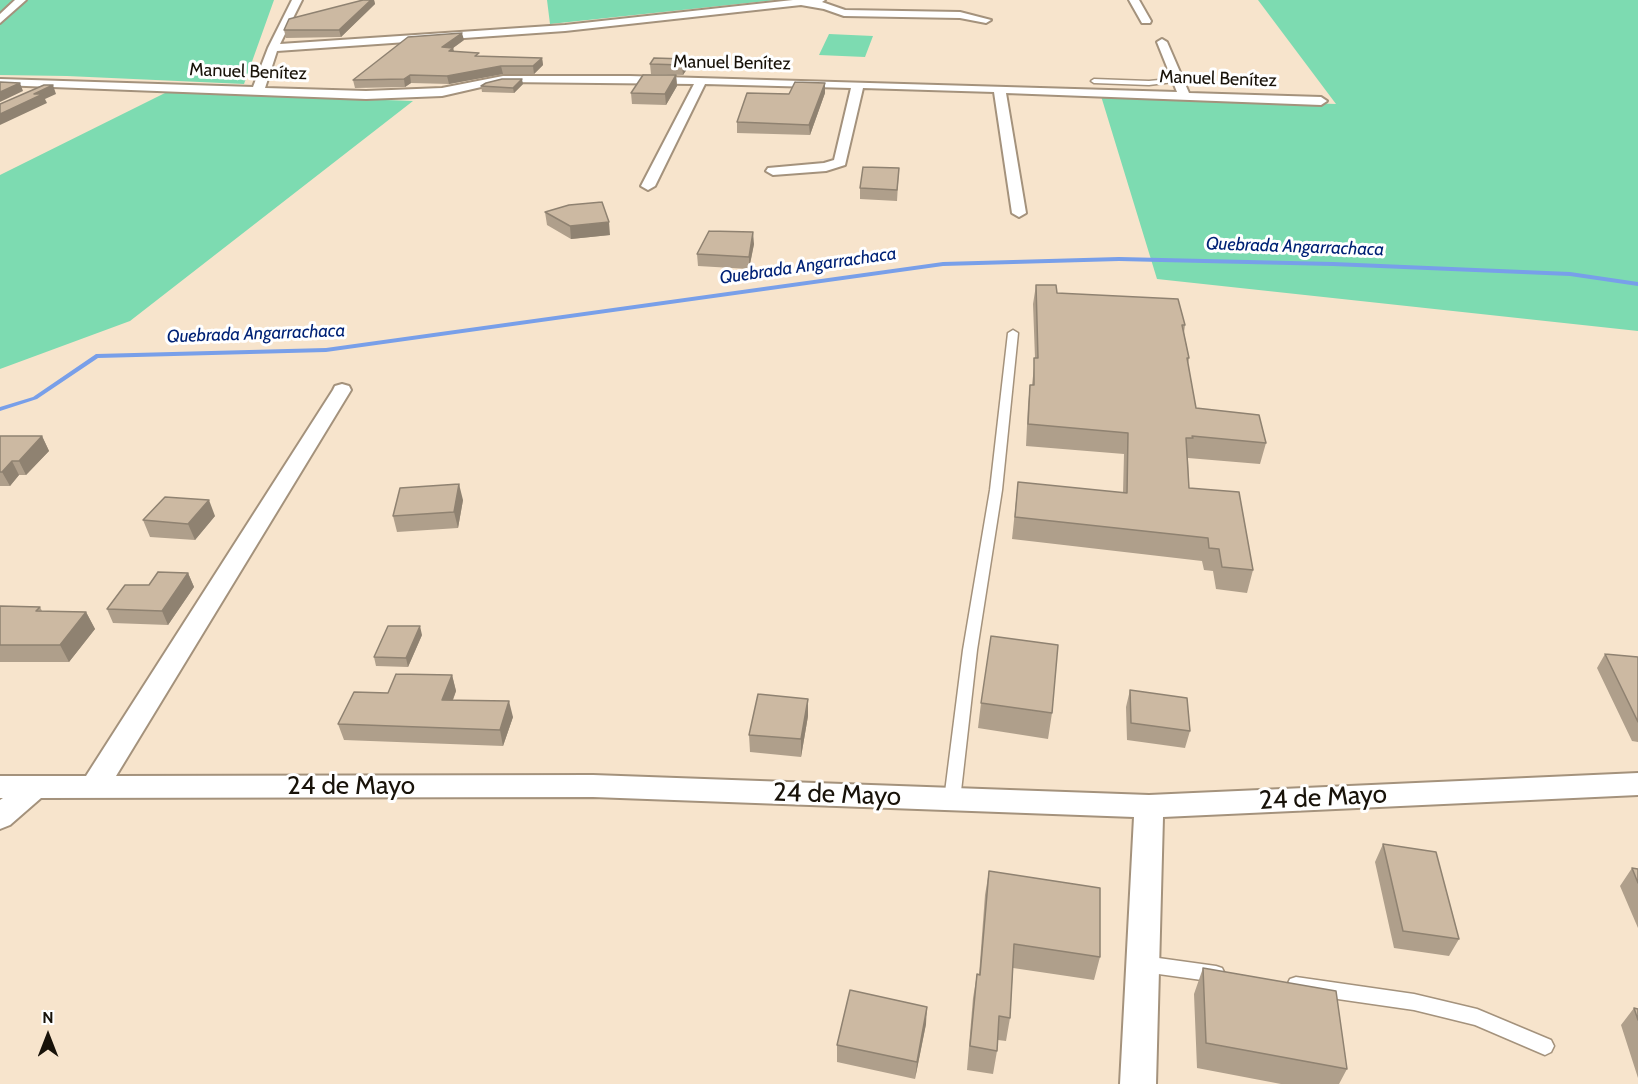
<!DOCTYPE html>
<meta charset="utf-8">
<style>
body{margin:0}
#map{position:relative;width:1638px;height:1084px;overflow:hidden;background:#f7e4cc;font-family:Cabin,sans-serif}
canvas{display:block}
.north{position:absolute;left:18px;top:1006px;width:60px;height:60px;-webkit-text-stroke:4px #fff;paint-order:stroke;rotate:0deg;font-size:16px;font-weight:700;line-height:24px;text-align:center;color:#181209}
.north::after{content:'';display:block;margin:auto;width:21px;height:27px;background:#181209;clip-path:polygon(50% 0,100% 100%,50% 72%,0 100%)}
</style>
<div id="map">
<canvas width="1638" height="1084"></canvas>
<div class="north">N</div>
</div>
<script>
const c = document.querySelector('canvas').getContext('2d');
c.lineJoin = 'round';
function paint(path, color) { c.fillStyle = color; c.fill(path, 'evenodd'); }
const toPath = rows => new Path2D(rows.map(r => 'M' + r).join(''));
function stroke(path, color, width, dash) { c.strokeStyle = color; c.lineWidth = width; c.lineCap = dash ? 'butt' : 'round'; c.setLineDash(dash || []); c.stroke(path); }
function write(font, color, halo, rows, align = 'center') {
  c.font = font + ' Cabin,sans-serif'; c.lineWidth = 6; c.setLineDash([]); c.textBaseline = 'middle'; c.strokeStyle = halo; c.fillStyle = color; for (const [text, x, y, turn = 0] of rows) {
    c.save(); c.translate(x, y); c.rotate((+turn || 0) * Math.PI / 180); c.textAlign = isNaN(turn) ? turn : align; if (halo) c.strokeText(text, 0, 0); c.fillText(text, 0, 0); c.restore();
  }
}
const green = toPath([
 [0,0,274,0,244,84,67,76,0,75],
 [547,0,776,0,550,24],
 [1258,0,1638,0,1638,331,1157,279,1101,96,1336,104],
 [829,34,873,36,865,57,819,55],
 [167,92,413,101,130,321,0,369,0,175]
]);
const stream = toPath([
 [1119,257,1333,262,1570,272,1638,282,1638,286,1570,276,1333,266,1119,261,943,266,326,352,98,358,37,399,0,411,0,407,33,397,96,354,326,348,943,262,1119,257]
]);
const service = toPath([
 [1179,78,1181,81,1149,85,1094,83,1091,81,1094,79,1149,81,1179,78],
 [1013,330,1018,333,1002,490,977,650,960,800,957,804,952,806,947,804,944,800,963,650,990,490,1008,333,1013,330],
 [1144,956,1216,966,1222,968,1225,974,1222,980,1216,982,1144,972,1138,969,1135,964,1138,959,1144,956],
 [1296,977,1414,994,1477,1009,1551,1040,1554,1046,1551,1052,1545,1055,1475,1025,1414,1010,1296,993,1290,991,1287,985,1290,979,1296,977]
]);
const minor = toPath([
 [15,0,26,0,0,23,0,14,15,0],
 [292,0,302,0,280,44,565,25,793,0,825,0,822,2,845,10,960,12,991,20,986,23,960,18,844,16,824,9,801,5,565,31,277,51,265,88,366,91,442,88,503,76,630,76,1177,92,1157,42,1162,39,1167,42,1189,93,1321,97,1327,101,1321,105,1006,93,1026,213,1019,217,1012,213,994,92,863,88,845,165,826,171,773,175,766,171,768,168,824,163,834,160,851,88,705,84,655,186,648,190,641,186,694,84,503,82,442,96,366,99,0,85,0,79,253,87,268,48,292,0],
 [1129,0,1139,0,1151,21,1150,23,1142,23,1129,0],
 [342,384,349,386,351,390,116,776,593,775,1149,795,1638,773,1638,795,1163,817,1156,1084,1120,1084,1134,817,593,797,41,798,10,825,0,829,0,800,3,798,0,798,0,776,86,776,333,390,335,386,342,384]
]);
const wall = toPath([
 [363,0,374,0,375,4,341,37,286,38,284,30],
 [464,40,453,48,454,52,479,56,542,58,543,65,534,74,503,74,449,84,411,83,405,87,355,88,353,80],
 [686,59,687,69,683,75,651,74,650,64],
 [676,75,677,86,666,105,632,104,631,93],
 [825,83,825,93,810,135,737,133,737,122,789,94],
 [523,84,514,93,482,92,481,86],
 [899,168,897,201,860,199,860,188],
 [545,212,610,235,571,239,547,225],
 [754,244,749,269,698,266,697,254],
 [1036,285,1057,293,1185,325,1184,333,1189,358,1188,364,1196,408,1266,443,1260,464,1188,458,1188,460,1189,488,1253,570,1247,593,1216,589,1213,571,1204,570,1202,561,1012,539,1018,482,1123,493,1124,454,1026,446,1028,405,1030,385,1032,385,1035,358,1033,304],
 [0,436,42,436,49,451,26,475,19,475,10,486,0,486],
 [463,500,458,528,397,532,393,516],
 [215,516,195,540,150,537,143,520],
 [188,573,194,587,168,625,113,623,107,609],
 [0,606,40,607,42,611,86,612,95,629,69,662,0,662],
 [422,635,408,667,376,666,374,657],
 [1605,654,1638,657,1638,742,1632,741,1597,668],
 [452,675,456,691,453,700,513,717,503,746,344,740,338,724,388,693],
 [1130,690,1190,731,1185,748,1127,740,1126,707],
 [981,703,1052,713,1048,739,978,728],
 [808,716,801,757,750,752,749,735],
 [1383,844,1459,939,1449,956,1394,948,1375,862],
 [1632,868,1638,869,1638,928,1620,886],
 [989,871,1100,957,1094,980,1013,968,1010,1018,1006,1041,998,1040,997,1051,993,1074,967,1070,973,998,977,974,979,975,985,895],
 [1203,968,1347,1069,1339,1084,1281,1084,1197,1068,1194,994],
 [1634,1008,1638,1009,1638,1078,1621,1025],
 [926,1024,915,1079,837,1062,837,1045]
]);
const shadedWall = toPath([
 [371,0,374,0,375,4,341,37,339,30],
 [462,33,464,40,453,48,455,56,442,47],
 [542,58,543,65,534,74,533,66],
 [686,59,687,69,683,75,682,65],
 [501,66,503,74,449,84,447,76],
 [410,75,411,83,405,87,404,79],
 [676,75,677,86,666,105,665,94],
 [522,79,523,84,514,93,513,88],
 [20,83,23,91,0,102,0,92],
 [825,83,825,93,810,135,809,125],
 [53,85,56,94,45,99,47,103,0,125,0,114,34,94],
 [609,222,610,235,571,239,570,226],
 [753,232,754,244,749,269,749,257],
 [42,436,49,451,26,475,19,461],
 [12,461,19,475,10,486,2,472],
 [459,484,463,500,458,528,454,512],
 [209,500,215,516,195,540,188,524],
 [188,573,194,587,168,625,162,611],
 [86,612,95,629,69,662,60,645],
 [420,626,422,635,408,667,406,658],
 [452,675,456,691,447,715,442,700],
 [808,699,808,716,801,757,801,739],
 [509,701,513,717,503,746,500,730],
 [927,1007,926,1024,915,1079,917,1062]
]);
const building = toPath([
 [363,0,371,0,339,30,284,30,289,19,363,0],
 [462,33,442,47,453,48,449,51,479,53,475,56,542,58,533,66,501,66,447,76,410,75,404,79,353,80,408,37,462,33],
 [654,58,686,59,682,65,650,64,654,58],
 [643,75,676,75,665,94,631,93,643,75],
 [502,79,522,79,513,88,481,86,486,83,502,79],
 [0,82,20,83,0,92,0,82],
 [795,82,825,83,809,125,737,122,747,93,789,94,795,82],
 [44,85,53,85,34,94,43,94,0,114,0,104,44,85],
 [863,167,899,168,897,190,860,188,863,167],
 [602,202,609,222,570,226,545,212,569,205,602,202],
 [709,231,753,232,749,257,697,254,709,231],
 [1036,285,1056,285,1057,293,1178,299,1185,325,1182,325,1189,358,1187,358,1196,408,1259,415,1266,443,1192,436,1193,438,1186,438,1189,488,1239,492,1253,570,1222,567,1219,549,1209,548,1208,538,1015,517,1018,482,1127,493,1128,433,1028,424,1030,385,1034,385,1034,358,1038,358,1036,285],
 [0,436,42,436,19,461,12,461,2,472,0,472,0,436],
 [459,484,454,512,393,516,400,488,459,484],
 [165,497,209,500,188,524,143,520,165,497],
 [158,572,188,573,162,611,107,609,125,585,149,585,158,572],
 [0,606,40,607,36,611,86,612,60,645,0,645,0,606],
 [388,626,420,626,406,658,374,657,388,626],
 [991,636,1058,645,1052,713,981,703,991,636],
 [1605,654,1638,657,1638,722,1605,654],
 [396,674,452,675,442,700,509,701,500,730,338,724,354,692,388,693,396,674],
 [1130,690,1187,698,1190,731,1131,723,1130,690],
 [758,694,808,699,801,739,749,735,758,694],
 [1383,844,1436,852,1459,939,1403,931,1383,844],
 [1632,868,1638,869,1638,883,1632,868],
 [989,871,1100,888,1100,957,1014,944,1010,1018,999,1016,997,1051,970,1046,977,974,980,975,989,871],
 [1203,968,1336,991,1347,1069,1206,1043,1203,968],
 [850,990,927,1007,917,1062,837,1045,850,990],
 [1634,1008,1638,1009,1638,1020,1634,1008]
]);
const farStreetnames = [
 ["Manuel Benítez",732,63,1],
 ["Manuel Benítez",248,72,2],
 ["Manuel Benítez",1218,79,2]
];
const farWaternames = [
 ["Quebrada Angarrachaca",1295,247,2],
 ["Quebrada Angarrachaca",808,266,-8],
 ["Quebrada Angarrachaca",256,334,-2]
];
const nearStreetnames = [
 ["24 de Mayo",351,786],
 ["24 de Mayo",837,795,2],
 ["24 de Mayo",1323,798,-3]
];
paint(green, '#7ddbb1');
paint(stream, '#789fe9');
stroke(service, '#a4927c', 3);
stroke(minor, '#a4927c', 4);
paint(service, '#fff');
paint(minor, '#fff');
paint(wall, '#af9f8b');
paint(shadedWall, '#8f8271');
paint(building, '#ccb9a2');
stroke(building, '#8f8271', 1.5);
write('18px', '#181209', '#fff', farStreetnames);
write('italic 18px', '#002276', '#fff', farWaternames);
write('26px', '#181209', '#fff', nearStreetnames);
</script>
